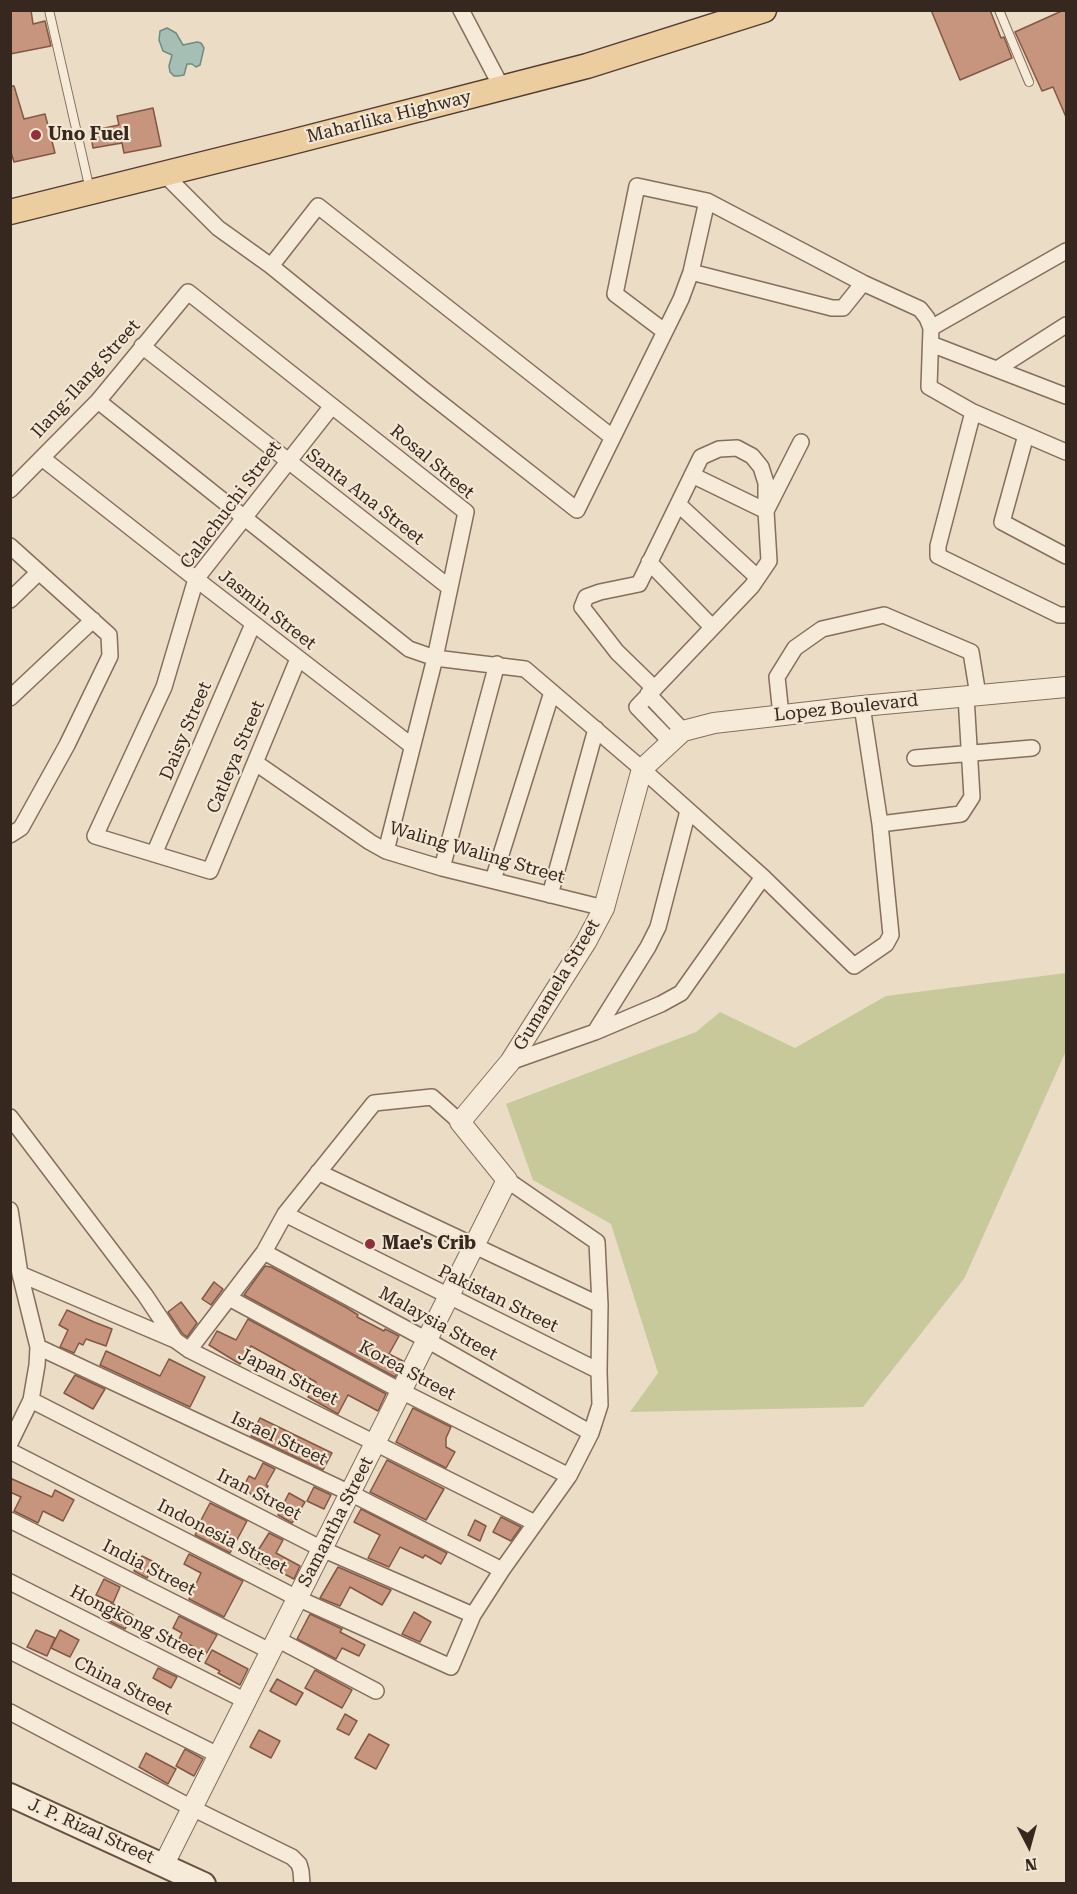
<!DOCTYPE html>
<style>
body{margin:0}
#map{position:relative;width:1077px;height:1894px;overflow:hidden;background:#ebdcc5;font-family:"Roboto Serif",serif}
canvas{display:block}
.frame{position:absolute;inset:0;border:12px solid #36281f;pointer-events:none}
.north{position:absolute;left:999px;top:1816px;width:60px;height:60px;-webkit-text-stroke:4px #f3e7d4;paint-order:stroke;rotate:174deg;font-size:16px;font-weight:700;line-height:24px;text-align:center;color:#36281f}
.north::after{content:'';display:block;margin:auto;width:21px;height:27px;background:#36281f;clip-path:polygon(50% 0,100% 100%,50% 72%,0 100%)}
</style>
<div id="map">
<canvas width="1077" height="1894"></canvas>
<div class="frame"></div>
<div class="north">N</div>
</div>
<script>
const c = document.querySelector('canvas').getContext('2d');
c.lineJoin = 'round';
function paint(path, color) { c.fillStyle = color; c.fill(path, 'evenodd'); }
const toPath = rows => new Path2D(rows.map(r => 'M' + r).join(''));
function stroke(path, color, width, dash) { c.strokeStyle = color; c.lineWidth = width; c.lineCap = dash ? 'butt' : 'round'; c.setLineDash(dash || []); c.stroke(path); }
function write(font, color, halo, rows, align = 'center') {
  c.font = font + ' "Roboto Serif",serif'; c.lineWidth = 4.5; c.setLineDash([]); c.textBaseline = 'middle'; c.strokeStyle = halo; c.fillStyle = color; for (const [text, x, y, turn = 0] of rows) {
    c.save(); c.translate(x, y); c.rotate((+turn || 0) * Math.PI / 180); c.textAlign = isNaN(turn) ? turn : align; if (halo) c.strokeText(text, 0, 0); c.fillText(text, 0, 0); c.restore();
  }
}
const green = toPath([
 [1066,973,1066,1051,964,1279,863,1407,630,1412,658,1373,611,1224,533,1180,506,1104,696,1032,720,1012,795,1048,886,996]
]);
const water = toPath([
 [167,28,176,33,183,45,197,42,201,43,204,48,200,65,196,67,192,64,187,64,184,75,178,76,174,76,170,72,169,66,172,55,163,51,159,40,160,31,167,28]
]);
const building = toPath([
 [10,10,31,10,33,24,45,21,51,46,10,54,10,10],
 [931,10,990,10,1001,38,1004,37,1012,58,960,80,931,10],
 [1064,10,1066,10,1066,117,1053,87,1042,91,1015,32,1064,10],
 [10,86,14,86,24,119,45,114,55,153,14,162,10,149,10,86],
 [153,108,161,146,124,153,122,143,93,148,90,131,119,125,117,116,153,108],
 [265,1266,271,1267,347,1308,358,1315,357,1317,384,1331,385,1329,399,1336,389,1354,403,1361,395,1377,244,1295,265,1266],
 [214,1282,223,1289,211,1305,202,1299,214,1282],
 [181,1302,197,1323,187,1337,182,1333,168,1312,181,1302],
 [67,1310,94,1322,112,1329,106,1346,86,1339,83,1345,79,1343,74,1353,60,1347,68,1330,59,1325,67,1310],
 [248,1319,386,1394,378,1411,348,1395,338,1414,308,1397,316,1382,251,1346,240,1364,209,1345,217,1331,236,1340,248,1319],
 [106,1351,160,1376,169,1359,205,1377,190,1407,100,1365,106,1351],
 [75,1375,105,1389,93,1409,64,1393,75,1375],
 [413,1408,451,1427,446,1438,446,1447,455,1452,446,1468,396,1442,413,1408],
 [260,1418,332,1453,323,1470,251,1436,260,1418],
 [387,1460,444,1489,426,1520,370,1492,387,1460],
 [263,1463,275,1469,266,1485,268,1486,260,1499,242,1489,249,1476,255,1479,263,1463],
 [10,1478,52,1497,55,1490,74,1500,63,1521,43,1511,38,1523,14,1511,21,1497,10,1492,10,1478],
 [314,1487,331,1495,324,1509,307,1501,314,1487],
 [289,1493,305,1502,292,1523,278,1515,289,1493],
 [210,1503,247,1521,230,1553,195,1535,201,1523,200,1522,210,1503],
 [361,1509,447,1553,441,1564,425,1555,423,1558,400,1547,389,1567,368,1558,380,1535,354,1522,361,1509],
 [501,1517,521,1527,511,1541,493,1532,501,1517],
 [475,1520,486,1526,480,1541,468,1535,475,1520],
 [269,1533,283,1540,276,1553,300,1566,294,1579,271,1567,270,1569,252,1560,269,1533],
 [189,1554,243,1581,224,1617,189,1599,201,1573,184,1564,189,1554],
 [142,1556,156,1563,147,1578,134,1571,142,1556],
 [338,1567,391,1590,382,1605,350,1587,340,1606,320,1598,338,1567],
 [104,1579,120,1587,113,1603,96,1595,104,1579],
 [111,1603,133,1615,125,1629,103,1618,111,1603],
 [414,1612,431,1622,420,1642,402,1634,414,1612],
 [310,1614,342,1629,340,1632,365,1645,359,1656,342,1648,336,1659,297,1639,310,1614],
 [179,1616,217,1635,205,1656,193,1649,194,1647,179,1639,182,1633,173,1628,179,1616],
 [36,1630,55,1638,47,1656,27,1647,36,1630],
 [60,1630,79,1640,70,1657,51,1648,60,1630],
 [212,1650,248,1669,240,1685,218,1673,220,1671,205,1663,212,1650],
 [158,1668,177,1677,171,1688,153,1678,158,1668],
 [315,1670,352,1690,342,1708,305,1688,315,1670],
 [277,1679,303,1693,296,1705,270,1691,277,1679],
 [345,1714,357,1721,349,1735,337,1729,345,1714],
 [259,1730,280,1741,271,1758,250,1747,259,1730],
 [369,1734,389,1745,376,1769,355,1758,369,1734],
 [185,1749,203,1759,194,1776,176,1766,185,1749],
 [146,1753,176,1769,168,1784,139,1767,146,1753]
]);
const service = toPath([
 [49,10,90,190],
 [999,10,1029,82]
]);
const minor = toPath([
 [461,10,502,88],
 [163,173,218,228,271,266,424,390,577,510,681,299,691,272,707,201],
 [271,266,318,206,612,437],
 [691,272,832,308,843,308,863,283],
 [931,328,1066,251],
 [664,331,615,294,637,186,707,201,863,283,920,309,927,318,931,328,929,387,973,412,1066,452],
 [931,344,1066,396],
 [142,346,450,588],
 [997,369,1066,325],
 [98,401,409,649,435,658,525,669,642,769,763,877,854,966,886,944,891,935,880,824,862,706],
 [973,412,938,546,938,556,1059,615,1066,615],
 [1026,435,1002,522,1066,556],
 [42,458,196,579,412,746],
 [10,490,98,401,188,292,466,512,435,658,386,851],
 [678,504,757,577],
 [10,546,109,635,110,656,67,745,21,828,10,835],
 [649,562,712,627],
 [10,600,39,572],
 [298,659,210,871,95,836,164,687,196,579,332,406],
 [654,688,617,652,582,607,586,597,600,592,639,584,701,457,719,449,737,448,752,456,761,467,766,483,766,511,801,442],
 [648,694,683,731],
 [10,698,93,620],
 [781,715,777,677,795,648,822,629,884,615,971,652,978,695],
 [671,742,637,707,752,586,769,561,766,511,692,475],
 [915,758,1032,748],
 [256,763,370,842,386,851,442,868,604,908],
 [880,824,961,814,972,797,966,696],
 [154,854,253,624],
 [442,868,497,664],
 [493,880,552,692],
 [550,895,596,729],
 [595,1032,648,947,658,927,688,811],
 [510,1062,595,1032,661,1004,681,993,763,877],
 [10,1117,145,1295,175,1340],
 [318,1172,600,1305],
 [10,1210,20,1274,38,1347,37,1365,31,1400,10,1443],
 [285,1214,599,1371],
 [264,1252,427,1340,591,1433],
 [20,1274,175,1340,189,1350,535,1523],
 [229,1298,401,1391,569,1476],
 [38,1347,350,1493,502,1570],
 [189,1350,264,1252,285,1214,374,1103,432,1097,460,1122],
 [31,1400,322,1549,473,1615],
 [10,1451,297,1598,451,1667,473,1615,502,1570,569,1476,591,1433,600,1405,599,1371,600,1305,597,1242,507,1180],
 [10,1520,270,1651],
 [10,1582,246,1701],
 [277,1639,376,1691],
 [10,1651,218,1755],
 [10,1712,192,1808,292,1857,299,1864,301,1871,302,1884]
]);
const tertiary = toPath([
 [164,1864,507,1180,460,1122,510,1062,586,942,604,908,642,769,683,731,714,723,862,706,1066,687]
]);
const secondary = toPath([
 [10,1795,204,1884]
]);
const primary = toPath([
 [10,212,284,144,587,66,764,10]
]);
const markers = [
 [36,135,6,"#90303a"],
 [370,1244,6,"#90303a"]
];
const streetNames = [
 ["Maharlika Highway",389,117,-14],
 ["Ilang-Ilang Street",86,379,-48],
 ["Rosal Street",432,462,40],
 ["Santa Ana Street",365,497,38],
 ["Calachuchi Street",231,505,-53],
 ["Jasmin Street",267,610,38],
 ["Lopez Boulevard",846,708,-6],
 ["Daisy Street",186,731,-67],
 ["Catleya Street",236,757,-67],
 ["Waling Waling Street",477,853,16],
 ["Gumamela Street",557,985,-59],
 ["Pakistan Street",498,1299,26],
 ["Malaysia Street",438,1324,29],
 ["Korea Street",407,1371,28],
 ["Japan Street",288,1377,26],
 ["Israel Street",279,1439,25],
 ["Iran Street",259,1495,27],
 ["Samantha Street",336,1522,-63],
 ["Indonesia Street",222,1537,27],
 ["India Street",149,1568,27],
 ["Hongkong Street",137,1624,27],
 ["China Street",123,1686,27],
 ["J. P. Rizal Street",91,1831,24]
];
const poiNames = [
 ["Uno Fuel",48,135],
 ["Mae's Crib",382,1244]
];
paint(green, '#c7c99a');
paint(water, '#a6bfb5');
stroke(water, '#6e8c82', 1.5);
paint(building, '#c7957e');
stroke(building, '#825744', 1.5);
stroke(service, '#856e5c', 10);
stroke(minor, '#856e5c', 18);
stroke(tertiary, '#856e5c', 22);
stroke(secondary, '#675040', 26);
stroke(primary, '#533d30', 27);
stroke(service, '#f6ead8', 8);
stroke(minor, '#f6ead8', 15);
stroke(tertiary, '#f6ead8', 20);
stroke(secondary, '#f6ead8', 22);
stroke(primary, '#eccda0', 24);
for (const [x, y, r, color] of markers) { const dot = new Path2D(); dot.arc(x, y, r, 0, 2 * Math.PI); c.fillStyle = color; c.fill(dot); stroke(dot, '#f3e7d4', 2); }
write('18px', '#36281f', '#f3e7d4', streetNames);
write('bold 18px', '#36281f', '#f3e7d4', poiNames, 'left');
</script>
